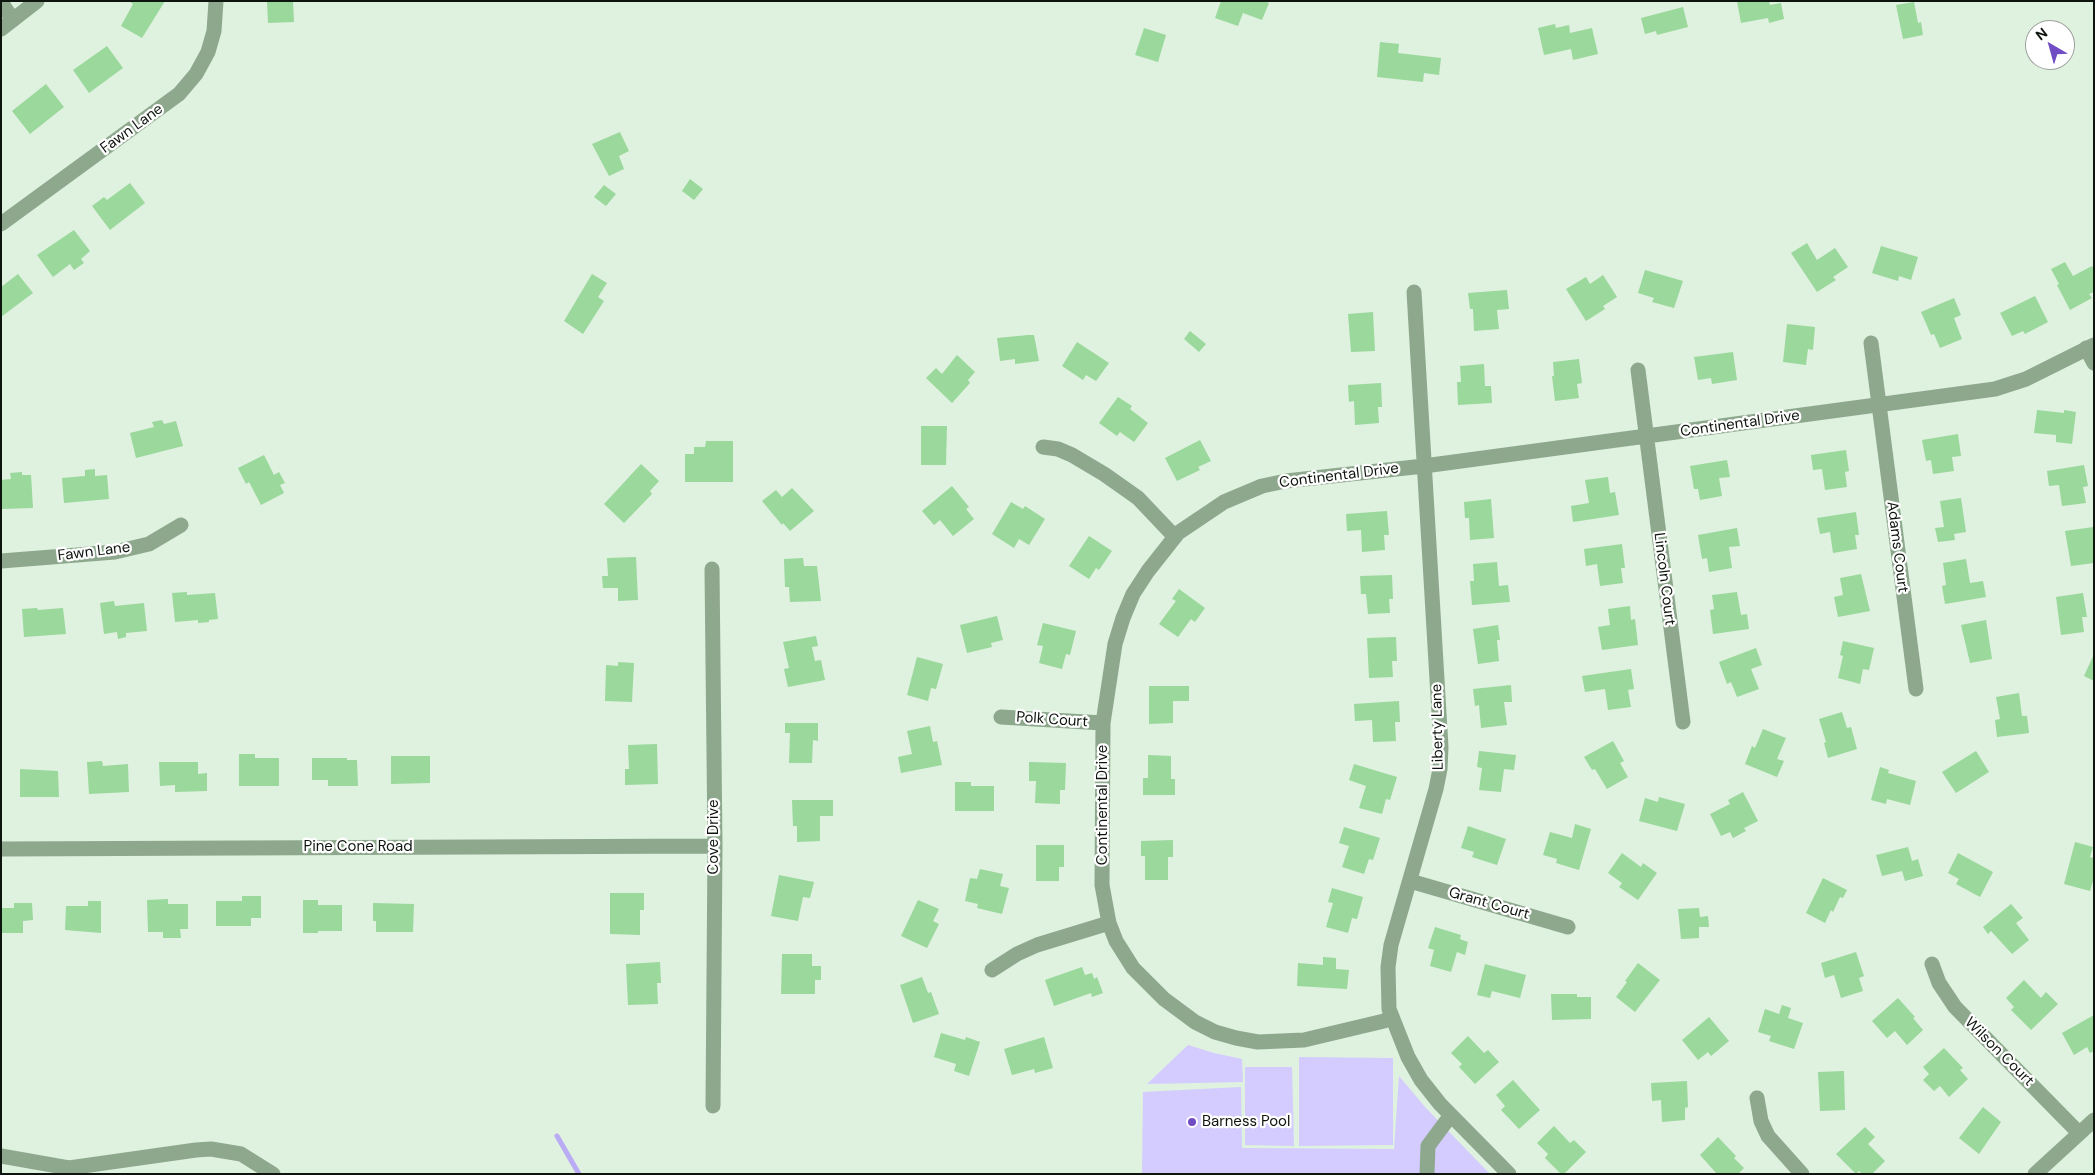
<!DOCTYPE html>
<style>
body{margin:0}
#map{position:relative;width:2095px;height:1175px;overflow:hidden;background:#dff1df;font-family:"DM Sans",sans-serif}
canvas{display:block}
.frame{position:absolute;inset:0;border:2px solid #0e140e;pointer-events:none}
.north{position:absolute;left:2025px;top:20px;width:50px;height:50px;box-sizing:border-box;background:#fff;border:1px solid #9fa19f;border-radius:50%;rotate:322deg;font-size:14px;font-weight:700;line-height:20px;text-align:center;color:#0e140e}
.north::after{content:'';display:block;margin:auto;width:18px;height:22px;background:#704cc5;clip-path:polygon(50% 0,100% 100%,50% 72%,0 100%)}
</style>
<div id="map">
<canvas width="2095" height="1175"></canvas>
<div class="frame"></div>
<div class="north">N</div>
</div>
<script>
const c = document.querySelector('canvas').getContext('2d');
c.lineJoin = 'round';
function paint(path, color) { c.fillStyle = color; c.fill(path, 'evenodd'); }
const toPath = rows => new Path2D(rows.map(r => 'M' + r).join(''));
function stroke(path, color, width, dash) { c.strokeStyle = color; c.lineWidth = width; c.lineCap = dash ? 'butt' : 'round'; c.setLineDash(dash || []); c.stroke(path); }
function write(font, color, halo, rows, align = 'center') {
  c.font = font + ' "DM Sans",sans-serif'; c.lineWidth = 4.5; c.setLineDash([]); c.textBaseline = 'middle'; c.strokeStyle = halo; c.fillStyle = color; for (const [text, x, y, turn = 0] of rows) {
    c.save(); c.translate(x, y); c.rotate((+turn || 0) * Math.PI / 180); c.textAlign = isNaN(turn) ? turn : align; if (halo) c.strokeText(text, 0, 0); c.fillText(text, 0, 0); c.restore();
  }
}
const green = toPath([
 [1188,1045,1214,1053,1242,1059,1243,1082,1147,1084],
 [1299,1057,1393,1058,1393,1145,1299,1146],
 [1245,1067,1292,1067,1294,1146,1245,1145],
 [1399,1076,1425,1107,1490,1174,1142,1174,1143,1092,1241,1087,1242,1148,1394,1149]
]);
const stream = toPath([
 [557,1136,579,1174]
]);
const building = toPath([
 [129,1,165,1,142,38,121,26,133,4],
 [267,1,293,1,294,22,268,23],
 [1221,1,1264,1,1269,3,1262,20,1243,13,1238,26,1215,18],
 [1737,1,1769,1,1770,5,1781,3,1784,19,1769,23,1768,18,1741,23],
 [1914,2,1918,23,1921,22,1923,35,1903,39,1896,5],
 [1683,7,1688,27,1657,35,1656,31,1645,34,1641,18],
 [1555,24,1556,28,1569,25,1570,33,1592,28,1598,54,1573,60,1571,49,1544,55,1538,28],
 [1144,28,1166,35,1158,62,1135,55],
 [1380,42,1399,44,1398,53,1441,58,1439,75,1424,73,1423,82,1377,77],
 [107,46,123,68,89,93,73,70],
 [46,84,64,107,30,134,12,111],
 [620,132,629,151,619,156,624,169,609,176,592,144],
 [690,179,703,189,694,200,682,191],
 [130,183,145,203,110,230,92,206,104,197,107,200],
 [604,185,616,194,606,206,594,197],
 [74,230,90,251,81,259,84,263,74,270,70,264,53,277,37,255],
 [1807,243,1817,260,1835,248,1848,267,1833,277,1836,280,1817,292,1791,253],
 [1881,246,1918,257,1911,280,1899,276,1898,281,1872,273],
 [2065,262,2073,276,2092,266,2094,269,2094,292,2089,294,2092,298,2070,310,2057,285,2059,284,2051,269],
 [1645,270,1683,281,1674,308,1652,302,1654,298,1638,293],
 [18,274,33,293,1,317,1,287],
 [592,274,607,283,598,297,604,301,583,334,564,321],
 [1603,275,1617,297,1603,306,1605,309,1586,321,1566,289,1586,277,1590,284],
 [1507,290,1509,309,1497,310,1499,329,1474,331,1473,309,1470,309,1468,293],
 [2035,296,2048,322,2025,334,2023,331,2012,336,2000,313],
 [1954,298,1961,315,1954,318,1962,339,1940,348,1934,334,1931,335,1921,312],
 [1373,312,1375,351,1351,352,1348,314],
 [1787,324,1815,327,1813,350,1808,349,1806,365,1783,362],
 [1190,331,1206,344,1199,352,1184,339],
 [1028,335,1034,335,1039,361,1015,364,1015,359,1000,361,997,338],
 [1077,342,1109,363,1096,381,1086,375,1083,380,1062,366],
 [1733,352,1737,380,1712,384,1711,378,1698,380,1694,357],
 [957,355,975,372,968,380,970,383,952,403,926,378,936,368,942,374],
 [1579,359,1582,383,1577,384,1579,398,1555,401,1552,376,1554,376,1553,362],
 [1484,364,1485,386,1491,386,1492,403,1458,405,1457,382,1461,382,1460,366],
 [1381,383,1382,407,1378,407,1379,423,1355,425,1354,401,1349,402,1348,385],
 [1118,397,1132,406,1130,409,1148,423,1134,442,1120,432,1117,436,1099,423],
 [2037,410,2064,413,2064,410,2076,412,2072,444,2056,442,2056,435,2034,433],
 [162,420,164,424,176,421,183,446,136,458,130,433,154,427,152,422],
 [921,426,947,426,946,465,921,465],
 [1958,434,1961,456,1952,457,1954,471,1933,474,1931,460,1926,461,1922,440],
 [1200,440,1211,461,1198,467,1200,470,1177,481,1165,458],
 [706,441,733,441,733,482,685,482,685,454,694,454,694,447,705,447],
 [1846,450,1849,471,1845,472,1847,487,1825,490,1822,469,1813,470,1811,455],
 [264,455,274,475,279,472,285,483,280,485,284,493,261,505,249,482,246,484,238,468],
 [1727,460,1730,477,1719,478,1722,496,1700,500,1698,489,1694,489,1690,466],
 [641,464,659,481,650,491,652,494,624,523,604,504],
 [2084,465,2088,486,2083,487,2086,503,2062,506,2059,485,2049,486,2047,471],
 [95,469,95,476,107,475,109,499,64,503,62,478,85,476,85,470],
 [22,472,22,475,31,475,33,508,1,509,1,480,11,479,10,473],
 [1608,477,1610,493,1615,492,1619,515,1573,522,1571,506,1589,503,1585,480],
 [952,486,969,507,966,509,974,519,953,536,940,520,934,525,922,511],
 [792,488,814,511,790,531,783,523,782,525,762,501,776,490,782,497],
 [1961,498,1966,532,1954,534,1955,540,1938,542,1935,528,1944,527,1940,501],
 [1491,499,1494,538,1470,540,1469,518,1465,518,1464,502],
 [1011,502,1023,509,1025,506,1045,519,1029,545,1019,539,1014,548,992,534],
 [1387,511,1389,535,1384,535,1385,550,1362,552,1361,530,1347,531,1346,514],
 [1856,512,1859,535,1855,535,1857,549,1833,553,1830,532,1820,534,1817,518],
 [2093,527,2094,563,2071,566,2065,531],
 [1737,528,1740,546,1729,547,1732,568,1709,572,1707,558,1702,559,1698,535],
 [1089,536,1112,551,1099,570,1096,568,1089,579,1069,566],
 [1622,544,1625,568,1621,568,1623,583,1600,586,1597,564,1586,566,1584,549],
 [636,557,638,600,618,601,618,588,603,588,602,576,608,576,607,558],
 [803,558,804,566,817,566,821,601,790,602,789,587,785,587,784,559],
 [1966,559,1970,583,1983,581,1986,597,1945,604,1942,586,1946,585,1943,563],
 [1497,562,1499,586,1508,585,1510,602,1472,605,1470,581,1474,581,1473,564],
 [1861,574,1870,611,1838,617,1834,597,1843,595,1840,578],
 [1392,575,1393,599,1389,599,1390,613,1368,614,1366,594,1361,594,1360,576],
 [1179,589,1205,608,1195,622,1191,619,1178,637,1159,624,1176,601,1172,599],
 [187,592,187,595,215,593,218,619,209,620,209,622,198,623,198,620,175,622,172,593],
 [1737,592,1741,615,1747,614,1749,629,1713,634,1710,610,1714,609,1712,595],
 [2083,593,2087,617,2082,617,2084,632,2061,635,2056,597],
 [114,601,115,606,144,603,147,631,126,633,126,637,118,639,117,632,104,634,100,603],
 [1630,606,1631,620,1635,619,1638,645,1602,650,1598,627,1610,625,1608,609],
 [37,608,38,610,63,608,66,634,24,637,22,609],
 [997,616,1003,640,991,643,992,647,967,653,960,625],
 [1986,620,1992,659,1970,663,1961,625],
 [1043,623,1076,631,1070,655,1066,654,1062,669,1039,663,1043,646,1037,645],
 [1498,625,1500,640,1497,640,1499,661,1478,664,1473,629],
 [816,636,818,646,812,647,815,661,821,660,825,680,788,687,784,669,789,668,783,642],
 [1396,637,1397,661,1392,661,1393,677,1369,678,1367,638],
 [1843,641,1874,648,1869,670,1863,669,1860,684,1838,678,1843,656,1840,655],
 [1756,648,1762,665,1751,669,1759,689,1737,697,1731,682,1727,684,1719,662],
 [2094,654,2094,681,2084,676],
 [917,657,943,664,936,689,931,688,928,701,907,695],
 [618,662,634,663,632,702,605,701,606,665,618,666],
 [1631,669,1634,689,1628,690,1631,707,1608,710,1605,689,1585,692,1582,676],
 [1511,685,1512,702,1504,702,1507,725,1481,728,1479,705,1475,706,1473,689],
 [1149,686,1189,686,1189,701,1173,701,1173,723,1149,724],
 [2019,693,2022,716,2027,716,2029,733,1997,737,1995,720,2000,719,1996,697],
 [1399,701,1400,722,1395,722,1396,741,1373,742,1372,720,1355,721,1354,704],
 [1842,712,1847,728,1851,727,1857,749,1828,758,1824,743,1826,742,1819,719],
 [785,723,818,723,818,741,813,740,812,763,789,763,790,733,785,733],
 [930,726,933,742,937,741,942,765,901,773,898,757,912,754,907,731],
 [1763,729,1786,738,1777,759,1784,761,1777,777,1745,764,1752,746,1755,748],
 [1613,741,1624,761,1620,763,1628,777,1607,789,1595,769,1592,770,1584,757],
 [657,744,658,784,625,785,625,769,629,769,628,745],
 [1479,751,1516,755,1514,770,1504,769,1501,792,1479,790,1482,768,1477,767],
 [1976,751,1989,772,1956,793,1942,772],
 [239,754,255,754,255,758,279,758,279,786,239,786],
 [1148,755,1171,756,1171,779,1175,779,1175,795,1143,795,1143,778,1148,778],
 [391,756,430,756,430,783,391,784],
 [312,758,347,758,347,760,357,760,358,786,328,786,328,780,312,780],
 [102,761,103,766,128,764,129,792,89,794,87,762],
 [159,762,198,762,198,774,207,773,207,791,175,792,175,785,160,786],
 [1029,762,1066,763,1065,790,1060,790,1060,804,1035,803,1036,781,1029,781],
 [1354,764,1397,777,1390,800,1386,799,1382,814,1359,808,1366,786,1349,780],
 [1880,767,1889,770,1888,773,1916,781,1910,805,1887,799,1886,804,1871,800],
 [20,769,58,771,59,797,20,797],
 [955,782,971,782,971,786,994,786,994,811,955,811],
 [1743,792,1758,821,1744,828,1746,831,1733,838,1730,832,1721,836,1710,814,1730,804,1728,800],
 [1659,797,1685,804,1677,831,1639,821,1645,798,1658,802],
 [792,800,833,800,833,816,820,816,820,841,797,842,797,826,793,826],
 [1575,824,1591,829,1579,870,1556,863,1557,859,1543,855,1550,832,1572,838],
 [1468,826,1506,839,1497,865,1472,857,1474,852,1461,848],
 [1344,827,1380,838,1373,860,1369,859,1364,874,1342,867,1349,846,1339,843],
 [1173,840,1173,857,1168,857,1168,880,1145,880,1145,856,1141,856,1141,841],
 [2075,842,2093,847,2090,857,2094,858,2094,878,2090,891,2064,884],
 [1036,845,1064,845,1064,867,1059,867,1059,881,1036,881],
 [1908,847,1912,861,1918,859,1923,876,1905,881,1902,871,1882,876,1876,855],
 [1622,853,1641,867,1643,863,1657,873,1638,900,1619,887,1622,883,1608,873],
 [1958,853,1993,872,1980,897,1956,884,1959,879,1948,873],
 [980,869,1003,874,1000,886,1009,888,1002,914,977,908,978,904,965,901,970,878,977,879],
 [779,875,814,882,810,898,803,897,798,921,771,916],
 [1823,878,1847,890,1843,898,1840,897,1833,912,1831,910,1825,923,1806,913],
 [1332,888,1363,897,1357,919,1352,918,1348,933,1326,927,1333,903,1328,902],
 [610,893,644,893,644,910,640,910,640,935,610,934],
 [242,896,261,896,261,918,251,918,251,926,216,926,216,901,242,901],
 [168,899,168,904,188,904,188,929,180,929,181,938,163,938,163,932,148,932,147,900],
 [303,900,318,900,318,905,342,905,342,931,318,931,318,933,303,933],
 [918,900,939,909,933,921,939,924,927,948,901,936],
 [88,901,101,901,101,933,65,930,66,906,88,906],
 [14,903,32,903,33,920,23,921,23,933,1,933,1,908,14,908],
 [373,903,414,904,413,932,376,932,376,921,373,921],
 [2011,904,2023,918,2016,923,2029,940,2012,954,1991,931,1988,934,1983,927],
 [1699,908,1700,917,1708,916,1709,927,1699,927,1699,938,1681,939,1678,909],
 [1435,927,1461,935,1460,939,1468,942,1465,955,1457,952,1451,972,1430,966,1434,950,1428,948],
 [1856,952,1864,976,1859,978,1863,991,1841,998,1834,975,1825,978,1821,963],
 [782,954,812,954,812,966,821,966,821,980,815,980,815,994,781,994],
 [1323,957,1336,958,1336,969,1349,970,1347,989,1297,986,1298,963,1323,965],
 [660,962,661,983,657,983,658,1004,628,1005,626,964],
 [1638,963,1660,980,1635,1012,1616,997,1627,982,1625,981],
 [1485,964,1526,975,1520,998,1492,991,1490,998,1477,995],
 [1082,967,1085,975,1092,973,1094,979,1097,977,1103,993,1092,997,1091,993,1054,1006,1045,980],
 [922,977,928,993,931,992,939,1014,913,1023,900,985],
 [2024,980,2041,998,2046,992,2058,1004,2031,1030,2011,1010,2014,1007,2006,998],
 [1551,994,1577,994,1577,997,1591,997,1591,1019,1552,1020],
 [1898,998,1915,1017,1913,1018,1923,1030,1907,1045,1895,1031,1887,1038,1872,1021],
 [1782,1005,1791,1008,1788,1018,1803,1023,1794,1049,1769,1041,1771,1036,1758,1032,1765,1009,1779,1014],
 [2094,1015,2094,1051,2090,1053,2087,1047,2074,1055,2062,1033],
 [1709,1017,1729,1041,1711,1056,1708,1052,1698,1060,1682,1040],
 [941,1033,965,1040,966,1037,980,1042,969,1076,954,1071,956,1064,934,1057],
 [1468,1036,1484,1053,1488,1050,1499,1062,1475,1084,1459,1067,1462,1064,1451,1053],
 [1044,1037,1053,1068,1035,1073,1034,1069,1012,1075,1004,1049],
 [1944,1048,1963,1068,1960,1070,1968,1079,1949,1097,1940,1086,1934,1091,1923,1080,1929,1074,1923,1067],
 [1844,1071,1845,1110,1820,1111,1818,1072],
 [1513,1080,1540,1110,1519,1129,1501,1110,1505,1106,1496,1095],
 [1687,1081,1688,1107,1685,1108,1685,1120,1662,1122,1661,1100,1652,1101,1651,1083],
 [1983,1107,2001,1122,1979,1154,1959,1138],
 [1554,1126,1570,1143,1574,1140,1586,1152,1564,1174,1561,1174,1545,1158,1548,1154,1537,1143],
 [1865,1127,1875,1137,1868,1144,1885,1161,1872,1174,1862,1174,1859,1171,1856,1174,1836,1154],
 [1718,1137,1736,1156,1734,1158,1744,1168,1738,1174,1717,1174,1700,1155]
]);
const minor = toPath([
 [1,2,13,20],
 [1,29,37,1],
 [1,224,179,94,196,74,208,52,214,31,216,1],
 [1414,292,1441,747,1440,769,1436,789,1391,945,1388,967,1389,1009,1408,1057,1421,1080,1440,1104,1509,1174],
 [1871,343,1916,689],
 [2086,348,2094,363],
 [1638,370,1683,722],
 [1043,447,1058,449,1072,455,1104,474,1138,498,1175,537],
 [1,561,115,552,149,544,181,525],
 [712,569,715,846,713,1106],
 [1001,717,1103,723],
 [1,849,715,846],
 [1410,881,1568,927],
 [1932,964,1939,983,1955,1007,2078,1132],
 [992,970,1017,954,1037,945,1109,923],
 [1391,1017,1384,1021,1304,1040,1258,1042,1236,1038,1215,1032,1195,1022,1164,999,1133,968,1116,941,1109,923,1102,885,1103,723,1115,644,1123,618,1133,594,1148,571,1178,533,1224,502,1262,486,1286,481,1424,466,1995,389,2026,379,2094,345],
 [1757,1098,1761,1121,1768,1136,1802,1174],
 [1,1156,69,1168,196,1150,211,1149,241,1154,273,1174],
 [1427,1174,1428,1146,1451,1115],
 [2035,1174,2094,1120]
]);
const markers = [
 [1192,1122,5,"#704cc5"]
];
const streetNames = [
 ["Fawn Lane",132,129,-36],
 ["Continental Drive",1740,424,-8],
 ["Continental Drive",1339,476,-7],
 ["Adams Court",1897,547,83],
 ["Fawn Lane",94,552,-7],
 ["Lincoln Court",1664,579,83],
 ["Polk Court",1052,720,4],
 ["Liberty Lane",1438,727,-91],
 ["Continental Drive",1103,805,-90],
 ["Cove Drive",714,837,-90],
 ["Pine Cone Road",358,847],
 ["Grant Court",1489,904,16],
 ["Wilson Court",1999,1052,45]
];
const poiNames = [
 ["Barness Pool",1202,1122]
];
paint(green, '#d4ccff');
stroke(stream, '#b9abf4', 5);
paint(building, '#9ad89c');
stroke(minor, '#8ea88e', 15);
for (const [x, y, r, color] of markers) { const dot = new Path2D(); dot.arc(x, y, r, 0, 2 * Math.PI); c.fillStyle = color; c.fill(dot); stroke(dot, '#fff', 2); }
write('15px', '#0e140e', '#fff', streetNames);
write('15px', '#0e140e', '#fff', poiNames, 'left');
</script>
